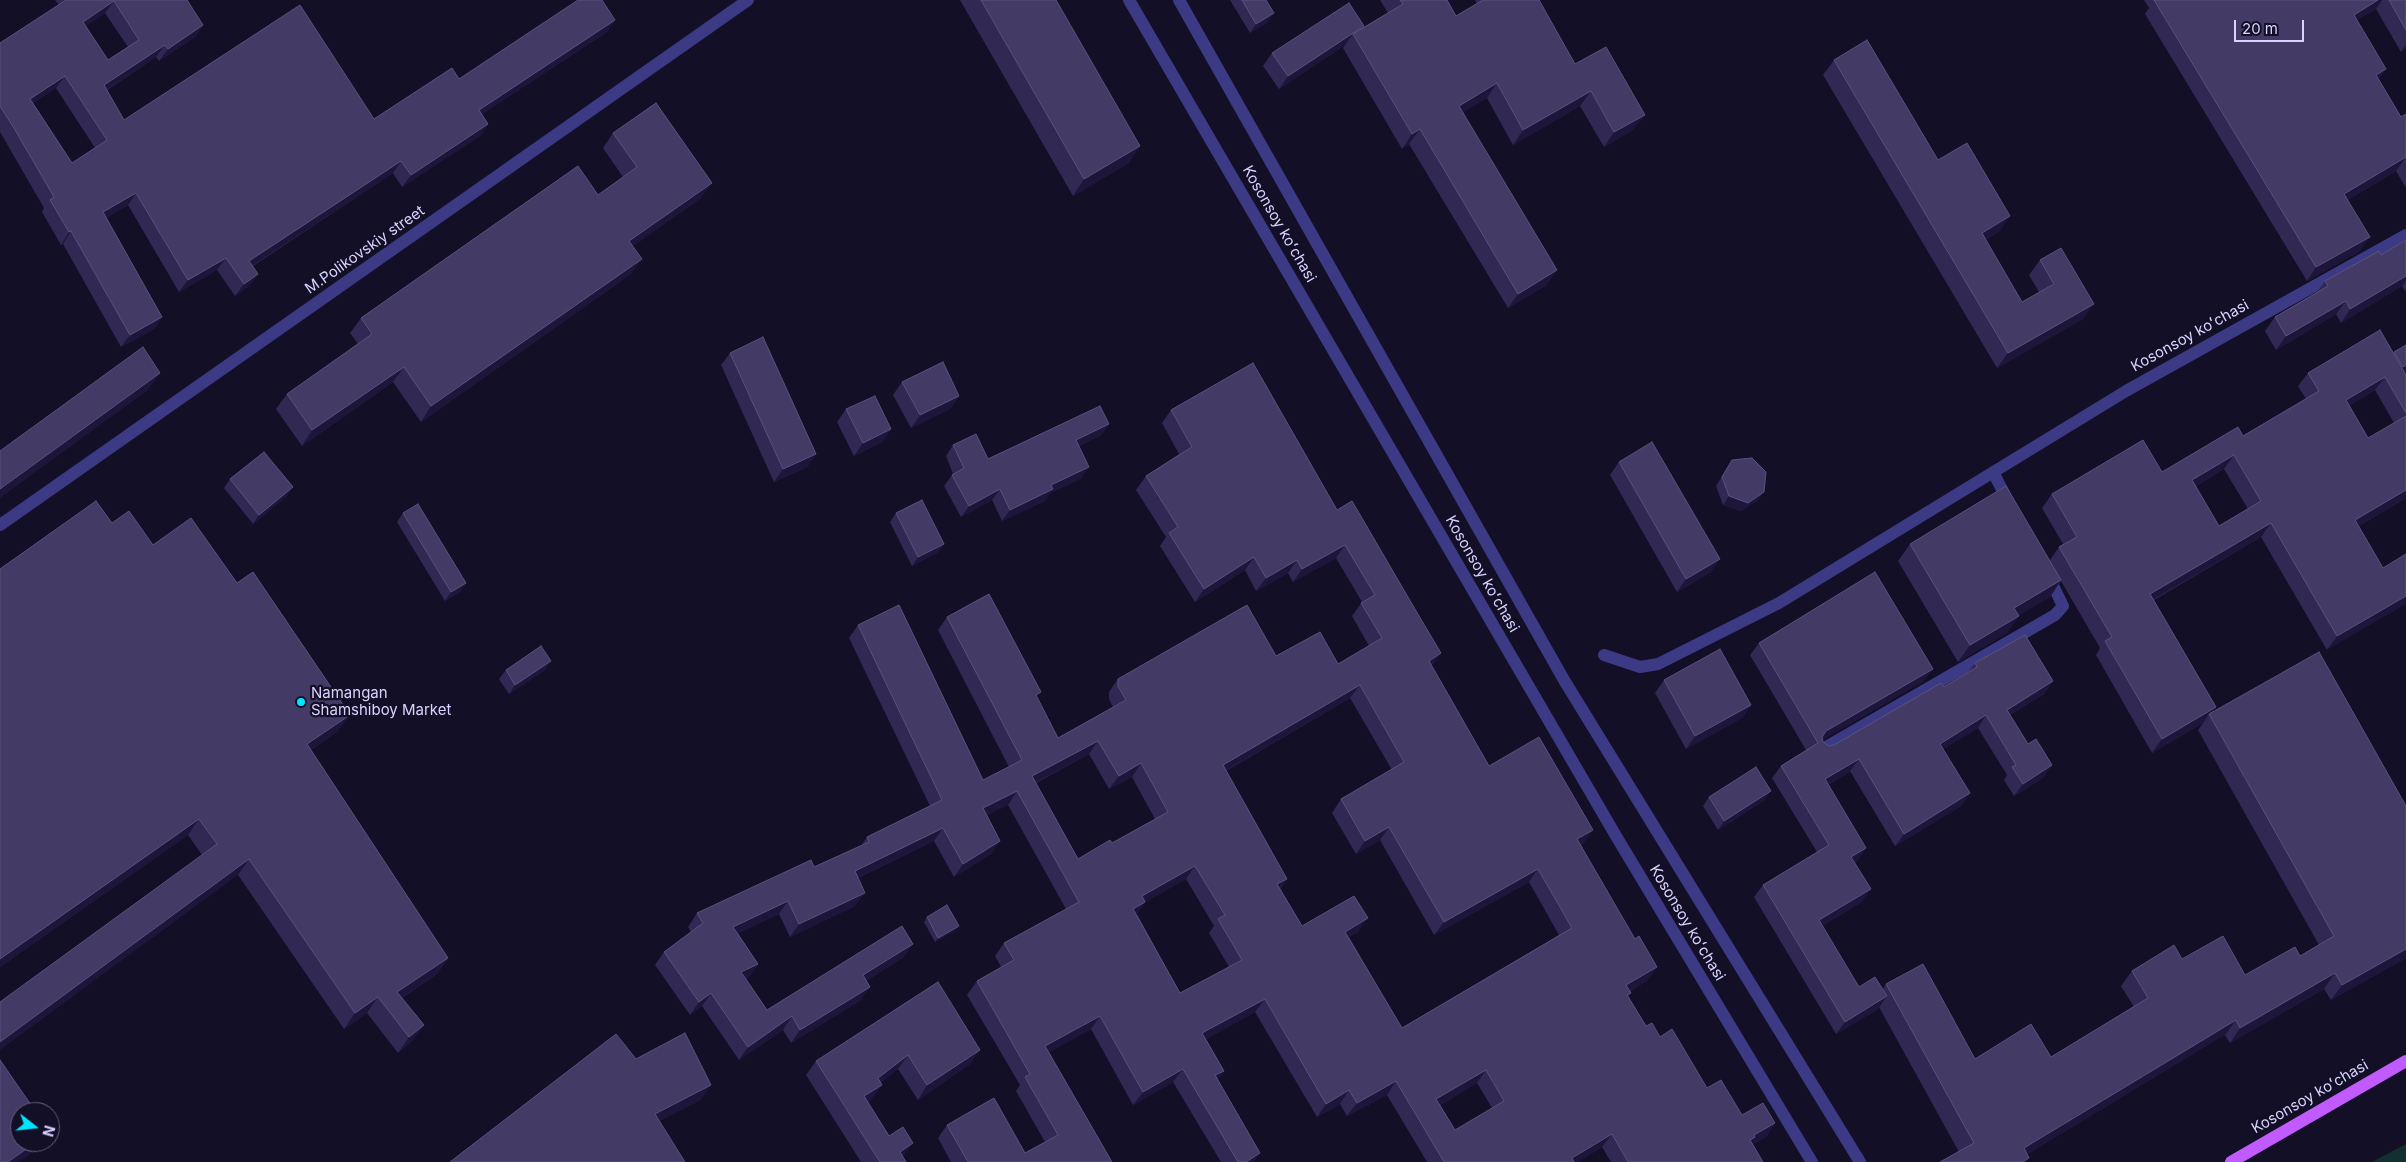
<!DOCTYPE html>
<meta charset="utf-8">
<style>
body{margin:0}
#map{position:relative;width:2406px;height:1162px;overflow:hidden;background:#130f26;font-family:Inter,sans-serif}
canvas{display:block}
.north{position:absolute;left:10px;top:1102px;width:50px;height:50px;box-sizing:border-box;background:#130f26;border:1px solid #625e7d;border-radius:50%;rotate:106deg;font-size:14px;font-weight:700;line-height:20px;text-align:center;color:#d9d4ff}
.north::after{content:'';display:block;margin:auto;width:18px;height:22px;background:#00e5ff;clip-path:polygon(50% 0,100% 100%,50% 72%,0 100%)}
.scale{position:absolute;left:2234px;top:20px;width:70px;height:22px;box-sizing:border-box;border:2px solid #d9d4ff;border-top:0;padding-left:6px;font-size:15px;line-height:18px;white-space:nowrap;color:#d9d4ff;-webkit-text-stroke:4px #130f26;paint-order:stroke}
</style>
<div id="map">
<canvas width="2406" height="1162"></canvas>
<div class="north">N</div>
<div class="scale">20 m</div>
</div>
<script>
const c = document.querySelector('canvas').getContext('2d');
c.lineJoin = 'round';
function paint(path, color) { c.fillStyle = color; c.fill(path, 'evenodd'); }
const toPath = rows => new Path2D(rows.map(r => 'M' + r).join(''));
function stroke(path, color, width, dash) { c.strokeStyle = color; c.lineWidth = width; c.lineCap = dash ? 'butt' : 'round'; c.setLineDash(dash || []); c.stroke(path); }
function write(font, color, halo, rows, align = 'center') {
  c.font = font + ' Inter,sans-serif'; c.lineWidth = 4.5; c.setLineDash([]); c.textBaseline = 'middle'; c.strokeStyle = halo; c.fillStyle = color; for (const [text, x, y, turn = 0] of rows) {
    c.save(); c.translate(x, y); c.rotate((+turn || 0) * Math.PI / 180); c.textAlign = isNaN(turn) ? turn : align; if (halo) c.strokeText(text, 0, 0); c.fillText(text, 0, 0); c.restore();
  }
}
const green = toPath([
 [2406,1144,2406,1162,2372,1162]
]);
const minor = toPath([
 [1129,0,1616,836,1812,1162],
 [1179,0,1564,680,1860,1162],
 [1993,472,2009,503],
 [0,525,748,0],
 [1604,655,1640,667,1658,664,1779,603,2126,391,2406,235],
 [1821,750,2055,615,2063,606,2047,573]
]);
const major = toPath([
 [2231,1162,2406,1061]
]);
const wall = toPath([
 [55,0,188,0,187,0,203,25,195,37,159,61,156,57,107,90,124,120,374,119,459,79,615,20,607,32,482,114,488,124,480,136,402,187,393,173,253,266,258,274,249,286,235,296,217,270,179,292,128,205,106,218,162,317,154,329,121,347,63,244,61,245,42,212,44,208,0,132,0,43,59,5],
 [105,13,128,47,108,60,86,26],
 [56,88,95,148,72,163,33,103],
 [960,0,1056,0,1129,163,1073,196],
 [1230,0,1266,0,1268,22,1250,33],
 [1380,0,1447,0,1456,16,1477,4,1475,0,1539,0,1575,64,1634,129,1604,147,1580,106,1513,145,1487,98,1463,112,1547,285,1508,308,1409,144,1402,149,1343,48,1345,45,1279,89,1263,66,1272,53,1362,28,1388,13],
 [2144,0,2406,0,2406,49,2401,52,2376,9,2357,20,2379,80,2401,117,2406,114,2406,188,2396,171,2348,200,2360,251,2307,281,2145,14,2149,8],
 [1834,60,1938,160,2000,231,1985,240,2022,302,2039,292,2029,275,2040,260,2083,319,1997,368,1823,75],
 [613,133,701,198,633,246,631,274,421,422,393,382,302,446,276,409,287,394,358,344,350,333,361,318,598,195,623,177,603,148],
 [2406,240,2406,292,2402,286,2341,323,2336,314,2276,350,2265,331,2275,317,2317,292,2325,281,2381,255],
 [2406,345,2406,373,2405,374,2406,375,2406,498,2359,526,2383,568,2406,554,2327,650,2261,537,2154,600,2213,712,2406,806,2406,958,2331,1000,2324,989,2230,1043,2225,1035,1959,1152,1879,1007,1878,1009,1836,1034,1754,897,1763,885,1817,852,1772,778,1781,766,1806,750,1750,655,1759,643,1924,681,1822,740,1823,742,1829,746,1834,745,1944,687,1968,672,1975,663,2053,681,2044,694,2010,715,2028,744,2052,765,2043,778,2014,796,2004,780,2007,775,1978,728,1943,749,1970,793,1961,806,1895,846,1850,771,1828,785,1866,848,1858,860,1855,862,1862,902,1822,926,1859,987,1883,989,1886,984,1975,1059,2051,1057,2134,1007,2121,986,2132,971,2182,959,2245,975,2300,956,2319,945,2198,730,2203,723,2152,753,2096,655,2100,648,2061,581,2050,597,2019,615,2007,633,1958,662,1898,561,1910,544,2050,560,2059,547,2063,544,2042,508,2052,494,2162,472,2243,436,2306,399,2298,386,2308,373,2393,353],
 [2375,390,2394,423,2368,438,2349,406],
 [2224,469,2248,509,2219,526,2196,486],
 [730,353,816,454,807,467,774,482,721,365],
 [902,382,959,396,950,409,911,428,893,395],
 [846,409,891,429,882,442,854,456,837,422],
 [1171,410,1337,510,1432,667,1489,766,1584,843,1581,845,1648,980,1630,991,1631,993,1628,996,1646,1026,1660,1037,1707,1088,1742,1115,1775,1123,1766,1137,1753,1144,1763,1162,1611,1162,1602,1147,1577,1162,1427,1162,1387,1095,1347,1116,1340,1104,1317,1117,1255,1012,1206,1039,1224,1071,1218,1079,1254,1162,1221,1162,1173,1082,1133,1105,1091,1029,1049,1052,1112,1162,951,1162,938,1138,947,1125,1025,1153,1045,1142,1016,1091,1020,1085,967,995,977,981,1001,967,995,956,1004,943,1066,909,1008,805,987,815,1000,841,991,854,954,877,934,841,858,878,855,906,790,937,779,914,738,933,758,964,749,977,746,979,767,1010,904,957,866,981,861,1000,791,1043,783,1030,739,1060,702,1006,690,1015,655,965,664,952,691,932,688,927,697,913,814,867,861,846,867,837,930,806,849,638,858,625,983,780,1009,767,938,630,947,617,1037,698,1058,738,1113,707,1109,699,1109,692,1118,679,1276,656,1338,664,1369,646,1352,616,1362,602,1336,558,1293,582,1288,573,1256,591,1245,570,1195,602,1160,546,1166,537,1136,490,1146,476,1179,454,1162,423],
 [1350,698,1392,770,1341,799,1332,813,1356,854,1380,840,1434,935,1529,882,1559,935,1402,1028,1349,937,1358,932,1302,926,1280,889,1287,879,1226,771],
 [1089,754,1109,789,1132,777,1155,819,1112,843,1078,859,1036,783],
 [1186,879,1214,926,1209,933,1229,967,1180,993,1137,914,1145,902],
 [1477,1083,1492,1108,1455,1130,1440,1105],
 [1109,424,1101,435,1079,446,1082,478,1050,493,1045,501,1002,521,992,500,961,517,944,486,952,475,953,474,946,456,953,445,988,459],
 [1732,460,1758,500,1741,511,1723,505,1716,486],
 [1619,462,1711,572,1677,592,1610,475],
 [230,479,287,496,253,524,224,488],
 [403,513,466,583,460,592,445,601,397,522],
 [896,513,944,544,937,553,912,566,890,522],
 [112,523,153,545,338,731,311,750,448,958,437,974,402,998,424,1025,412,1041,398,1053,367,1013,344,1029,238,875,202,855,188,835,0,967,0,569],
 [506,670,545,670,509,694,499,679],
 [1664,680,1751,705,1742,718,1686,749,1655,693],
 [1709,797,1765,800,1718,830,1703,806],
 [927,917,956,930,935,942,924,922],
 [938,982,970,1064,918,1100,898,1069,880,1083,872,1099,868,1102,906,1162,861,1162,806,1075,816,1061]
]);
const shadedWall = toPath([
 [2378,0,2382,0,2376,9,2344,28,2354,15],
 [114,1,105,13,74,34,83,22],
 [1274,13,1268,22,1250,33,1256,24],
 [615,20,607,32,470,122,479,110],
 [203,25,195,37,159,61,168,49],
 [1364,26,1355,38,1353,34,1345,45,1279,89,1288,76],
 [165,45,156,57,95,97,104,85],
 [2406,45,2406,49,2401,52],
 [2386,69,2376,83,2376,75],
 [65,76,56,88,21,111,30,99],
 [1497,83,1487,98,1449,121,1459,106],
 [1591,91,1580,106,1513,145,1523,130],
 [1645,115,1634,129,1604,147,1614,132],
 [488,124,480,136,402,187,411,175],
 [1420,129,1409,144,1402,149,1412,134],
 [1140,146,1129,163,1073,196,1084,179],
 [2406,157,2396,171,2335,208,2344,194],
 [401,161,393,173,241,273,249,261],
 [712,183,701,198,619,256,629,241],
 [136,193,128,205,95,225,103,212],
 [2010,216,2000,231,1971,249,1982,233],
 [71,231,63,244,61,245,69,232],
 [2370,237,2360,251,2307,281,2316,267],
 [226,258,217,270,179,292,188,280],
 [642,259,631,274,421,422,431,406],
 [1557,270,1547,285,1508,308,1518,294],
 [258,274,249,286,235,296,244,284],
 [2406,276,2406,281,2402,286,2341,323,2350,309],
 [2346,301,2336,314,2276,350,2286,336],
 [2094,304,2083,319,1997,368,2008,353],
 [162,317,154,329,121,347,130,335],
 [2406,365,2406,373,2393,381,2403,367],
 [404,367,393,382,302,446,312,430],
 [160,373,148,390,0,498,0,489],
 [2385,377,2375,390,2336,414,2346,400],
 [959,396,950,409,911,428,920,415],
 [1109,424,1101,435,1068,451,1076,440],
 [891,429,882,442,854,456,863,443],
 [816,454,807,467,774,482,783,469],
 [2234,455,2224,469,2182,494,2192,480],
 [1089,467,1082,478,1050,493,1045,501,1002,521,1010,510,1051,485],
 [293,487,287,496,253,524,259,515],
 [1000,489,992,500,961,517,969,506],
 [2406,490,2406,498,2345,534,2355,520],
 [1764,492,1758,500,1741,511,1723,505,1729,496],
 [2271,523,2261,537,2140,607,2150,594],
 [944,544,937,553,912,566,918,557],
 [1345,545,1336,558,1293,582,1302,569],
 [1254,557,1245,570,1195,602,1204,589],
 [1720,559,1711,572,1677,592,1686,579],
 [1297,560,1288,573,1256,591,1266,578],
 [2061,580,2050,597,2003,625,2014,608],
 [466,583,460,592,445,601,451,592],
 [2406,596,2406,604,2327,650,2337,636],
 [2019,616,2007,633,1958,662,1970,645],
 [1441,653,1432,666,1429,661],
 [551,661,545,670,509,694,515,685],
 [1933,669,1924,681,1817,743,1826,731],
 [2053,681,2044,694,1998,722,2007,710],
 [1360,685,1350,698,1213,778,1223,765],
 [1751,705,1742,718,1686,749,1695,736],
 [2216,707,2210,716,2209,714,2203,723,2152,753,2162,739],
 [350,715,338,731,296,760,307,744],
 [1986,715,1978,728,1931,756,1940,744],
 [1098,741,1089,754,1023,789,1032,776],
 [1859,759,1850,771,1816,792,1825,779],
 [1141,763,1132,777,1109,789,1119,776],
 [2052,765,2043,778,2014,796,2023,784],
 [1017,791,1008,805,973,822,983,808],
 [1771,791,1765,800,1718,830,1724,821],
 [1970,793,1961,806,1895,846,1904,834],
 [199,819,188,835,0,967,0,959],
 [1389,827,1380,840,1356,854,1365,841],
 [943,828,934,841,845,884,855,871],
 [1593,830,1584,843,1568,853,1577,839],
 [1000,841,991,854,954,877,963,864],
 [1866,848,1858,860,1843,869,1851,857],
 [249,859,238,875,0,1050,0,1042],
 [1195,866,1186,879,1132,910,1142,896],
 [1538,869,1529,882,1434,935,1444,922],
 [1287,879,1277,892,1277,884],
 [1871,889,1862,902,1810,933,1819,920],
 [865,893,855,906,790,937,799,924],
 [788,901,779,914,724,940,733,927],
 [1145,902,1136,916,1133,909],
 [1368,918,1358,932,1336,945,1345,932],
 [959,926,956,930,935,942,938,938],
 [913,944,904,957,853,989,863,975],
 [2406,949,2406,958,2331,1000,2342,985],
 [448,958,437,974,386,1008,397,992],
 [758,964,749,977,732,986,741,972],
 [1657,967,1648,980,1617,998,1626,985],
 [2335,973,2324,989,2230,1043,2240,1028],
 [870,987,861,1000,791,1043,800,1030],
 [711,993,702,1006,690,1015,699,1002],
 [1887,996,1878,1009,1836,1034,1845,1022],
 [378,997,367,1013,344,1029,355,1013],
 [1265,999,1255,1012,1193,1046,1202,1033],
 [792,1016,783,1030,739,1060,748,1047],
 [1100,1016,1091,1029,1036,1060,1045,1046],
 [2236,1020,2225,1035,2015,1162,2024,1148],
 [424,1025,412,1041,398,1053,409,1037],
 [980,1050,970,1064,918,1100,927,1085],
 [908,1055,898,1069,868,1092,878,1078],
 [1183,1069,1173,1082,1133,1105,1143,1092],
 [1486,1070,1477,1083,1427,1112,1436,1099],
 [1224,1071,1214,1084,1215,1075],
 [1396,1081,1387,1095,1347,1116,1357,1103],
 [711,1085,701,1100,644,1129,655,1114],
 [882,1085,872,1099,854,1111,864,1096],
 [1349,1090,1340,1104,1317,1117,1326,1104],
 [1775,1123,1766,1137,1749,1146,1741,1154,1754,1135],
 [1612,1134,1602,1147,1577,1162,1569,1162,1572,1158],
 [36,1142,43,1142,39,1148,19,1162,8,1162],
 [913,1143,903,1157,900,1152],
 [1260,1153,1254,1162,1246,1162]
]);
const building = toPath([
 [66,0,187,0,203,25,168,49,165,45,104,85,124,120,300,5,374,119,452,68,459,79,578,0,602,0,615,20,479,110,488,124,411,175,401,161,249,261,258,274,244,284,226,258,188,280,136,193,103,212,162,317,130,335,71,231,69,232,50,200,54,197,14,128,0,106,0,43,66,0],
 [114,1,139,40,108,60,83,22,114,1],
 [65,76,107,140,72,163,30,99,65,76],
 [981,0,1056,0,1140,146,1084,179,981,0],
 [1242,0,1266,0,1274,13,1256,24,1242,0],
 [1400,0,1447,0,1456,16,1483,0,1539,0,1575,64,1606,47,1645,115,1614,132,1591,91,1523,130,1497,83,1459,106,1557,270,1518,294,1420,129,1412,134,1353,34,1403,4,1400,0],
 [2154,0,2378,0,2354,15,2386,69,2376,75,2401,117,2406,114,2406,157,2344,194,2370,237,2316,267,2154,0],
 [2389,0,2406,0,2406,30,2389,0],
 [1349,3,1364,26,1288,76,1272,53,1349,3],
 [1867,40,1938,160,1967,143,2010,216,1982,233,2022,302,2054,284,2040,260,2061,248,2094,304,2008,353,1834,60,1867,40],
 [656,103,712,183,629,241,642,259,431,406,404,367,312,430,287,394,372,334,361,318,578,166,598,195,637,167,613,133,656,103],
 [2406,240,2406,276,2350,309,2346,301,2286,336,2275,317,2328,286,2325,281,2379,251,2381,255,2406,240],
 [2380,330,2406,375,2406,413,2385,377,2346,400,2368,438,2406,416,2406,490,2355,520,2383,568,2406,554,2406,596,2337,636,2271,523,2150,594,2216,707,2162,739,2105,641,2112,637,2059,547,2077,537,2052,494,2143,440,2162,472,2238,427,2243,436,2319,391,2308,373,2380,330],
 [2234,455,2261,501,2219,526,2192,480,2234,455],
 [763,337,816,454,783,469,730,353,763,337],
 [2406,345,2406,365,2403,367,2394,352,2406,345],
 [143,347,160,373,0,489,0,451,143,347],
 [943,362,959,396,920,415,902,382,943,362],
 [1253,363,1337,510,1352,501,1419,616,1441,653,1429,661,1489,766,1539,737,1593,830,1577,839,1635,939,1639,936,1657,967,1626,985,1631,993,1627,995,1646,1026,1652,1023,1660,1037,1672,1029,1707,1088,1721,1080,1742,1115,1763,1103,1775,1123,1754,1135,1755,1137,1750,1140,1763,1162,1628,1162,1612,1134,1572,1158,1574,1162,1444,1162,1396,1081,1357,1103,1349,1090,1326,1104,1265,999,1202,1033,1224,1071,1215,1075,1260,1153,1246,1162,1238,1162,1183,1069,1143,1092,1100,1016,1045,1046,1112,1162,968,1162,947,1125,994,1098,1025,1153,1058,1135,1025,1077,1030,1074,977,981,1014,960,1004,943,1079,902,1017,791,983,808,1000,841,963,864,943,828,855,871,865,893,799,924,788,901,733,927,758,964,741,972,767,1010,902,926,913,944,863,975,870,987,800,1030,792,1016,748,1047,711,993,699,1002,664,952,703,923,697,913,811,860,814,867,869,842,867,837,942,800,858,625,899,605,983,780,1022,760,947,617,989,594,1041,692,1036,695,1058,738,1126,700,1118,686,1118,679,1247,605,1276,656,1320,632,1338,664,1382,638,1361,603,1375,595,1345,545,1302,569,1297,560,1266,578,1254,557,1204,589,1169,533,1178,527,1146,476,1192,447,1171,410,1253,363],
 [1360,685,1404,762,1341,799,1365,841,1389,827,1444,922,1538,869,1572,928,1402,1028,1345,932,1368,918,1354,896,1302,926,1277,884,1287,879,1223,765,1360,685],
 [1098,741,1119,776,1141,763,1168,812,1112,843,1110,840,1078,859,1032,776,1098,741],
 [1195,866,1225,915,1218,919,1242,960,1180,993,1133,909,1145,902,1142,896,1195,866],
 [1486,1070,1504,1101,1455,1130,1436,1099,1486,1070],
 [875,396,891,429,863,443,846,409,875,396],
 [1100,406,1109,424,1076,440,1089,467,1051,485,1053,489,1010,510,1000,489,969,506,952,475,964,468,953,445,976,434,988,459,1100,406],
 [1652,442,1720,559,1686,579,1619,462,1652,442],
 [264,452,293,487,259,515,230,479,264,452],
 [1752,458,1766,472,1764,492,1748,503,1729,496,1722,477,1732,460,1752,458],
 [2006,486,2061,580,2014,608,2019,616,1970,645,1910,544,2006,486],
 [922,500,944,544,918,557,896,513,922,500],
 [96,501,112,523,129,511,153,545,191,518,237,583,253,572,350,715,307,744,448,958,397,992,424,1025,409,1037,378,997,355,1013,249,859,0,1042,0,1002,217,844,199,819,0,959,0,569,96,501],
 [418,504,466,583,451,592,403,513,418,504],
 [1875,572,1933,669,1826,731,1822,737,1823,742,1829,746,1834,745,1941,683,1944,687,1977,667,1975,663,2025,635,2053,681,2007,710,2028,744,2036,739,2052,765,2023,784,2012,767,2016,765,1986,715,1940,744,1970,793,1904,834,1859,759,1825,779,1866,848,1851,857,1871,889,1819,920,1859,987,1875,977,1887,996,1845,1022,1763,885,1829,845,1781,766,1818,743,1759,643,1875,572],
 [541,646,551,661,515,685,506,670,541,646],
 [1720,649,1751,705,1695,736,1664,680,1720,649],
 [2319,652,2406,806,2406,949,2342,985,2335,973,2240,1028,2236,1020,2024,1148,2029,1158,2023,1162,1940,1162,1974,1143,1886,984,1923,964,1975,1059,2031,1024,2051,1057,2148,998,2132,971,2174,945,2182,959,2223,936,2245,975,2295,947,2300,956,2334,936,2209,714,2319,652],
 [1756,767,1771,791,1724,821,1709,797,1756,767],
 [947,905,959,926,938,938,927,917,947,905],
 [938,982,980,1050,927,1085,908,1055,878,1078,882,1085,864,1096,889,1136,903,1127,913,1143,900,1152,906,1162,880,1162,816,1061,938,982],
 [685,1033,711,1085,655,1114,685,1162,450,1162,616,1034,636,1059,685,1033],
 [0,1060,36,1112,20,1112,20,1142,36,1142,8,1162,0,1162,0,1060]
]);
const markers = [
 [301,702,5,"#00e5ff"]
];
const streetNames = [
 ["Kosonsoy koʻchasi",1279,224,60],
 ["M.Polikovskiy street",365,250,-35],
 ["Kosonsoy koʻchasi",2190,336,-29],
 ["Kosonsoy koʻchasi",1482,574,60],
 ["Kosonsoy koʻchasi",1687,923,59],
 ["Kosonsoy koʻchasi",2310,1097,-30]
];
const poiNames = [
 ["Namangan",311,693],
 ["Shamshiboy Market",311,710]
];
paint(green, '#12302f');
stroke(minor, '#3d3a85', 12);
stroke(major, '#c25bff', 12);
paint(wall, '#312854');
paint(shadedWall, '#1d163a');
paint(building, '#433a66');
stroke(building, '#5a527e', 1);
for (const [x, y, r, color] of markers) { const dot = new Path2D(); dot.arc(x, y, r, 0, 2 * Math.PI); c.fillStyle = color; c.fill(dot); stroke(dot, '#130f26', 2); }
write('15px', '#d9d4ff', '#130f26', streetNames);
write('15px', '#d9d4ff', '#130f26', poiNames, 'left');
</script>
